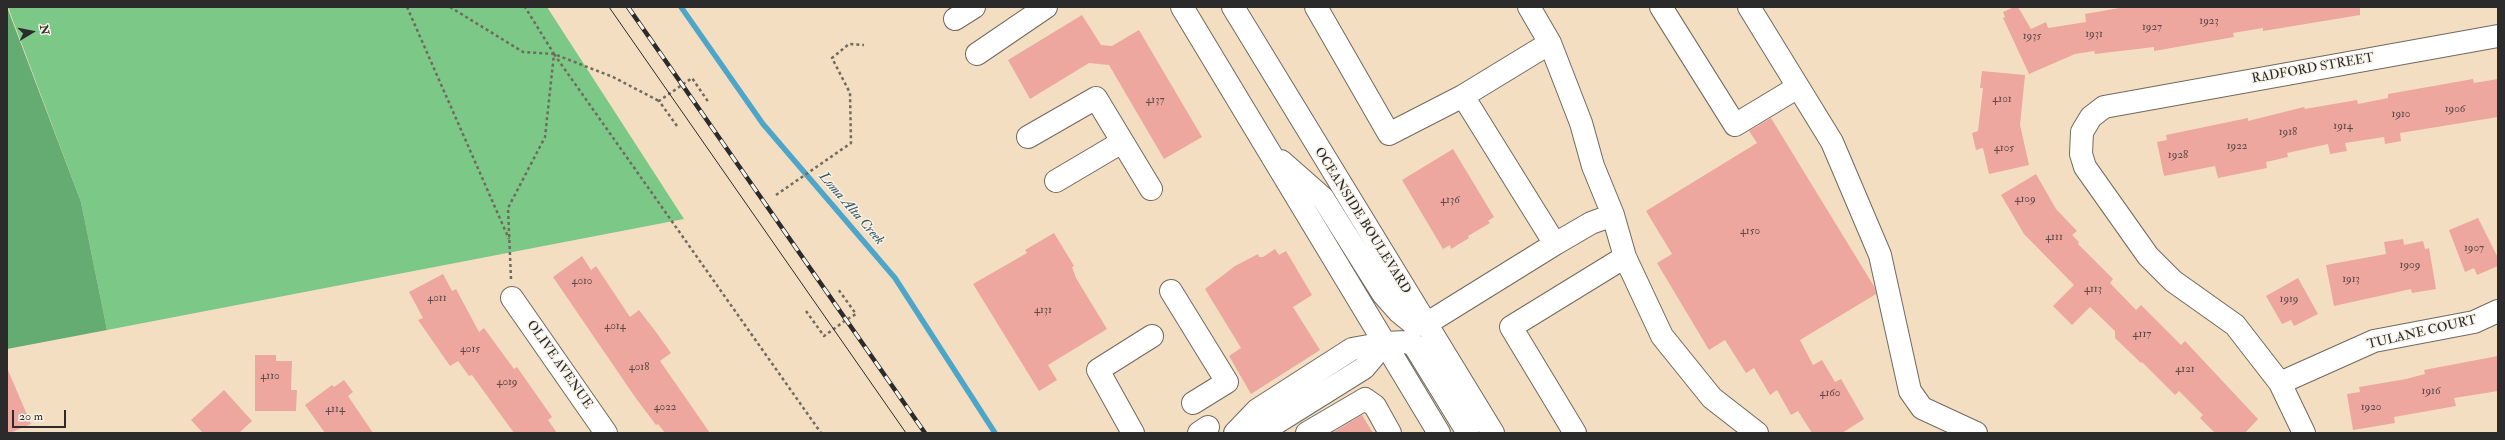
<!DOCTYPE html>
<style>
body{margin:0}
#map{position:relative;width:2505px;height:440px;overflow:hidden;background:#f3dec1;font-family:"IM FELL Double Pica",serif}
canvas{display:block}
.frame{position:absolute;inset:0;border:8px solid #2b2b2b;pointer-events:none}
.north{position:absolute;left:12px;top:12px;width:40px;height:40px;-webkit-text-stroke:3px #f7f3e8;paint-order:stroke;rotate:80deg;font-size:11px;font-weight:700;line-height:16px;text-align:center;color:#2b2b2b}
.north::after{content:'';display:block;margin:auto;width:14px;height:18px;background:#2b2b2b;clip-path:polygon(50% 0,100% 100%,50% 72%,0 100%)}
.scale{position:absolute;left:12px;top:410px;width:54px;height:18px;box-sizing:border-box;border:2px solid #2b2b2b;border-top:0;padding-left:5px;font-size:12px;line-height:14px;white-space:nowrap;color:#2b2b2b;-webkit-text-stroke:3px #f7f3e8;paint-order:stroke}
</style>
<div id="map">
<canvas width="2505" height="440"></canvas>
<div class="frame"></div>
<div class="north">N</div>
<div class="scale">20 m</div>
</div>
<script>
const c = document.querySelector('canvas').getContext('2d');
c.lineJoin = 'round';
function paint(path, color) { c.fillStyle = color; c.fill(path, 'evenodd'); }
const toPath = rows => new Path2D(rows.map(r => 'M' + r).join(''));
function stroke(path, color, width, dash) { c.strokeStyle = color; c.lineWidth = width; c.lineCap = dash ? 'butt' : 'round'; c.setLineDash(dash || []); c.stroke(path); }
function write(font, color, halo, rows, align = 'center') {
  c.font = font + ' "IM FELL Double Pica",serif'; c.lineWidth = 3; c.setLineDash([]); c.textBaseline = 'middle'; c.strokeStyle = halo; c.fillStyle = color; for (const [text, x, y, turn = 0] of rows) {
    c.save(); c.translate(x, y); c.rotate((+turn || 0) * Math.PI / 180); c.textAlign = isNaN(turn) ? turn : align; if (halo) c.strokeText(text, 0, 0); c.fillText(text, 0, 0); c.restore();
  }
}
const green = toPath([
 [8,7,547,7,684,219,107,330,81,202]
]);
const forest = toPath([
 [7,7,81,202,107,330,7,349]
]);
const stream = toPath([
 [681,7,763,124,895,278,995,433]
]);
const building = toPath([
 [2014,7,2018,7,2031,29,2046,22,2048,28,2086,22,2085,14,2125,7,2360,7,2360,15,2263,31,2263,28,2233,33,2234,37,2154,51,2154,47,2095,54,2094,51,2075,54,2029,74,2003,18,2005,17,2003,12],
 [1082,15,1101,45,1112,46,1139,30,1202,137,1164,159,1109,65,1089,63,1030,99,1008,60],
 [1982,71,2025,75,2020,125,2029,165,1989,174,1983,148,1976,150,1972,133,1978,131,1983,88,1980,88],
 [2473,79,2474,83,2498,79,2498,117,2400,133,2401,141,2385,144,2384,137,2345,143,2347,151,2330,154,2328,144,2287,153,2288,157,2266,162,2267,168,2218,178,2215,166,2164,176,2157,142,2167,140,2166,135,2248,118,2248,121,2304,107,2305,109,2357,100,2358,104,2388,98,2388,94],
 [1771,118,1875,288,1876,294,1800,340,1813,365,1822,360,1835,382,1841,379,1864,419,1842,433,1812,433,1798,411,1791,415,1777,390,1770,395,1754,368,1746,373,1725,340,1709,350,1657,263,1672,254,1646,211,1757,143,1749,131],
 [1453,149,1494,217,1488,221,1490,223,1468,236,1469,238,1451,249,1450,245,1443,249,1402,180],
 [2036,174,2056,209,2077,231,2072,235,2079,242,2078,244,2113,279,2110,283,2136,310,2141,305,2181,345,2185,341,2258,419,2245,433,2215,433,2200,418,2203,415,2179,391,2175,395,2142,362,2141,363,2115,338,2115,331,2090,307,2072,325,2053,306,2074,285,2024,234,2001,195],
 [2478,218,2498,258,2498,266,2477,275,2474,268,2465,272,2449,230],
 [1054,233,1074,266,1072,267,1076,278,1107,329,1048,365,1057,380,1039,391,973,284,1027,253,1025,250],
 [2403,239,2404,245,2423,241,2425,249,2429,248,2436,289,2412,293,2411,289,2334,306,2326,265,2386,254,2384,242],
 [1275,249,1279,255,1286,251,1312,295,1293,307,1320,350,1251,394,1229,356,1241,348,1205,289,1235,266,1258,254,1259,257,1263,257],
 [582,256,591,270,596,266,630,317,639,310,656,332,671,353,660,361,710,433,665,433,658,424,656,425,635,397,553,277],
 [443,274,452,291,456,289,479,332,484,328,514,369,517,367,552,417,548,420,557,433,514,433,472,375,469,376,458,361,450,366,418,320,423,318,409,292],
 [2298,278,2318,314,2294,326,2291,320,2282,324,2266,296],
 [255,355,276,355,276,361,292,361,291,390,297,390,296,411,255,411],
 [2498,356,2498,391,2454,398,2456,406,2394,417,2395,423,2353,430,2347,394,2360,392,2359,387,2406,379,2425,374,2424,370],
 [7,368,31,424,10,433,7,433],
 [344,380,353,392,348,396,373,433,325,433,305,405,332,385,334,387],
 [224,390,252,421,239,433,203,433,191,420],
 [1362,415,1373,433,1332,433]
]);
const path = toPath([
 [407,7,509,239],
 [450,7,523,52,554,54,613,77,659,101],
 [554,54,821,433],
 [677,126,659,101,669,94,692,78,709,103],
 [776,195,851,143,850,93,832,58,849,44,864,45],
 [511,279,508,208,545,137,554,54,525,7],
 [806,311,824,336,846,320,856,314,838,289]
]);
const minor = toPath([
 [1316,7,1389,134,1463,96,1555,244],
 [1529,7,1550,43,1581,123,1593,166,1613,215,1625,257,1662,336,1712,398,1757,433],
 [1661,7,1735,125,1798,87],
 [1749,7,1832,142,1880,255,1910,391,1922,408,1976,433],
 [955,19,974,7],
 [977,54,1046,7],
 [1463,96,1550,43],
 [1028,137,1096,98,1151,189],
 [1056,181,1122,142],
 [1171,291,1227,382,1193,403],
 [512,298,606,433],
 [1426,324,1555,244,1591,223,1613,215],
 [2280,383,2374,341,2474,322,2498,311],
 [1133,433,1098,370,1152,336],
 [1199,433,1208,427],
 [1235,433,1257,410,1352,349,1385,343],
 [1248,433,1268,428,1364,368,1385,343],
 [1307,433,1365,399,1375,406,1390,433],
 [1575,433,1511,327,1625,257],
 [2304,433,2280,383,2235,325,2173,281,2148,256,2085,167,2081,154,2082,132,2091,117,2104,107,2498,36]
]);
const major = toPath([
 [1182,7,1439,433],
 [1233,7,1493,433],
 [1281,161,1323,198,1383,294,1399,312,1415,325,1426,324],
 [1385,343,1406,342,1414,345,1468,433]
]);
const tram = toPath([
 [609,7,906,433]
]);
const rail = toPath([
 [628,7,925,433]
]);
const numberNames = [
 ["1923",2209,22],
 ["1927",2152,28],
 ["1931",2094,35],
 ["1935",2032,37],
 ["4101",2002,100],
 ["4137",1155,101],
 ["1906",2455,110],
 ["1910",2401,115],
 ["1914",2343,127],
 ["1918",2288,133],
 ["1922",2237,147],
 ["4105",2004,149],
 ["1928",2178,156],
 ["4109",2025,200],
 ["4136",1450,201],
 ["4150",1750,232],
 ["4111",2054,238],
 ["1907",2474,249],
 ["1909",2410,266],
 ["1913",2351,280],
 ["4010",582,282],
 ["4113",2093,290],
 ["4011",437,299],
 ["1919",2289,300],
 ["4131",1043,311],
 ["4014",615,327],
 ["4117",2142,335],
 ["4015",470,350],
 ["4018",639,368],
 ["4121",2185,370],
 ["4110",270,377],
 ["4019",507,383],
 ["1916",2431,392],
 ["4160",1830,394],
 ["4022",665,408],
 ["1920",2371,408],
 ["4114",335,410]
];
const streetNames = [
 ["RADFORD STREET",2313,69,-10],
 ["OCEANSIDE BOULEVARD",1362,221,58],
 ["TULANE COURT",2422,333,-13],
 ["OLIVE AVENUE",559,365,55]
];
const waterNames = [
 ["Loma Alta Creek",851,209,49]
];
paint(green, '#7cc886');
paint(forest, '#65ac73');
stroke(stream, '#4da6ca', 5.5);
paint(building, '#eda79f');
stroke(minor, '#716a60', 24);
stroke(major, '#716a60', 24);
stroke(path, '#716a60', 2.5, [3, 3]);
stroke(minor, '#fff', 22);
stroke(major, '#fff', 22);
stroke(tram, '#2b2b2b', 1);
stroke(rail, '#2b2b2b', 4.5);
stroke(rail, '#f7f3e8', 3, [9]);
write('11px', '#5c4a48', null, numberNames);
write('13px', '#2b2b2b', '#f7f3e8', streetNames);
write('italic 14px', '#375663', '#f7f3e8', waterNames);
</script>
